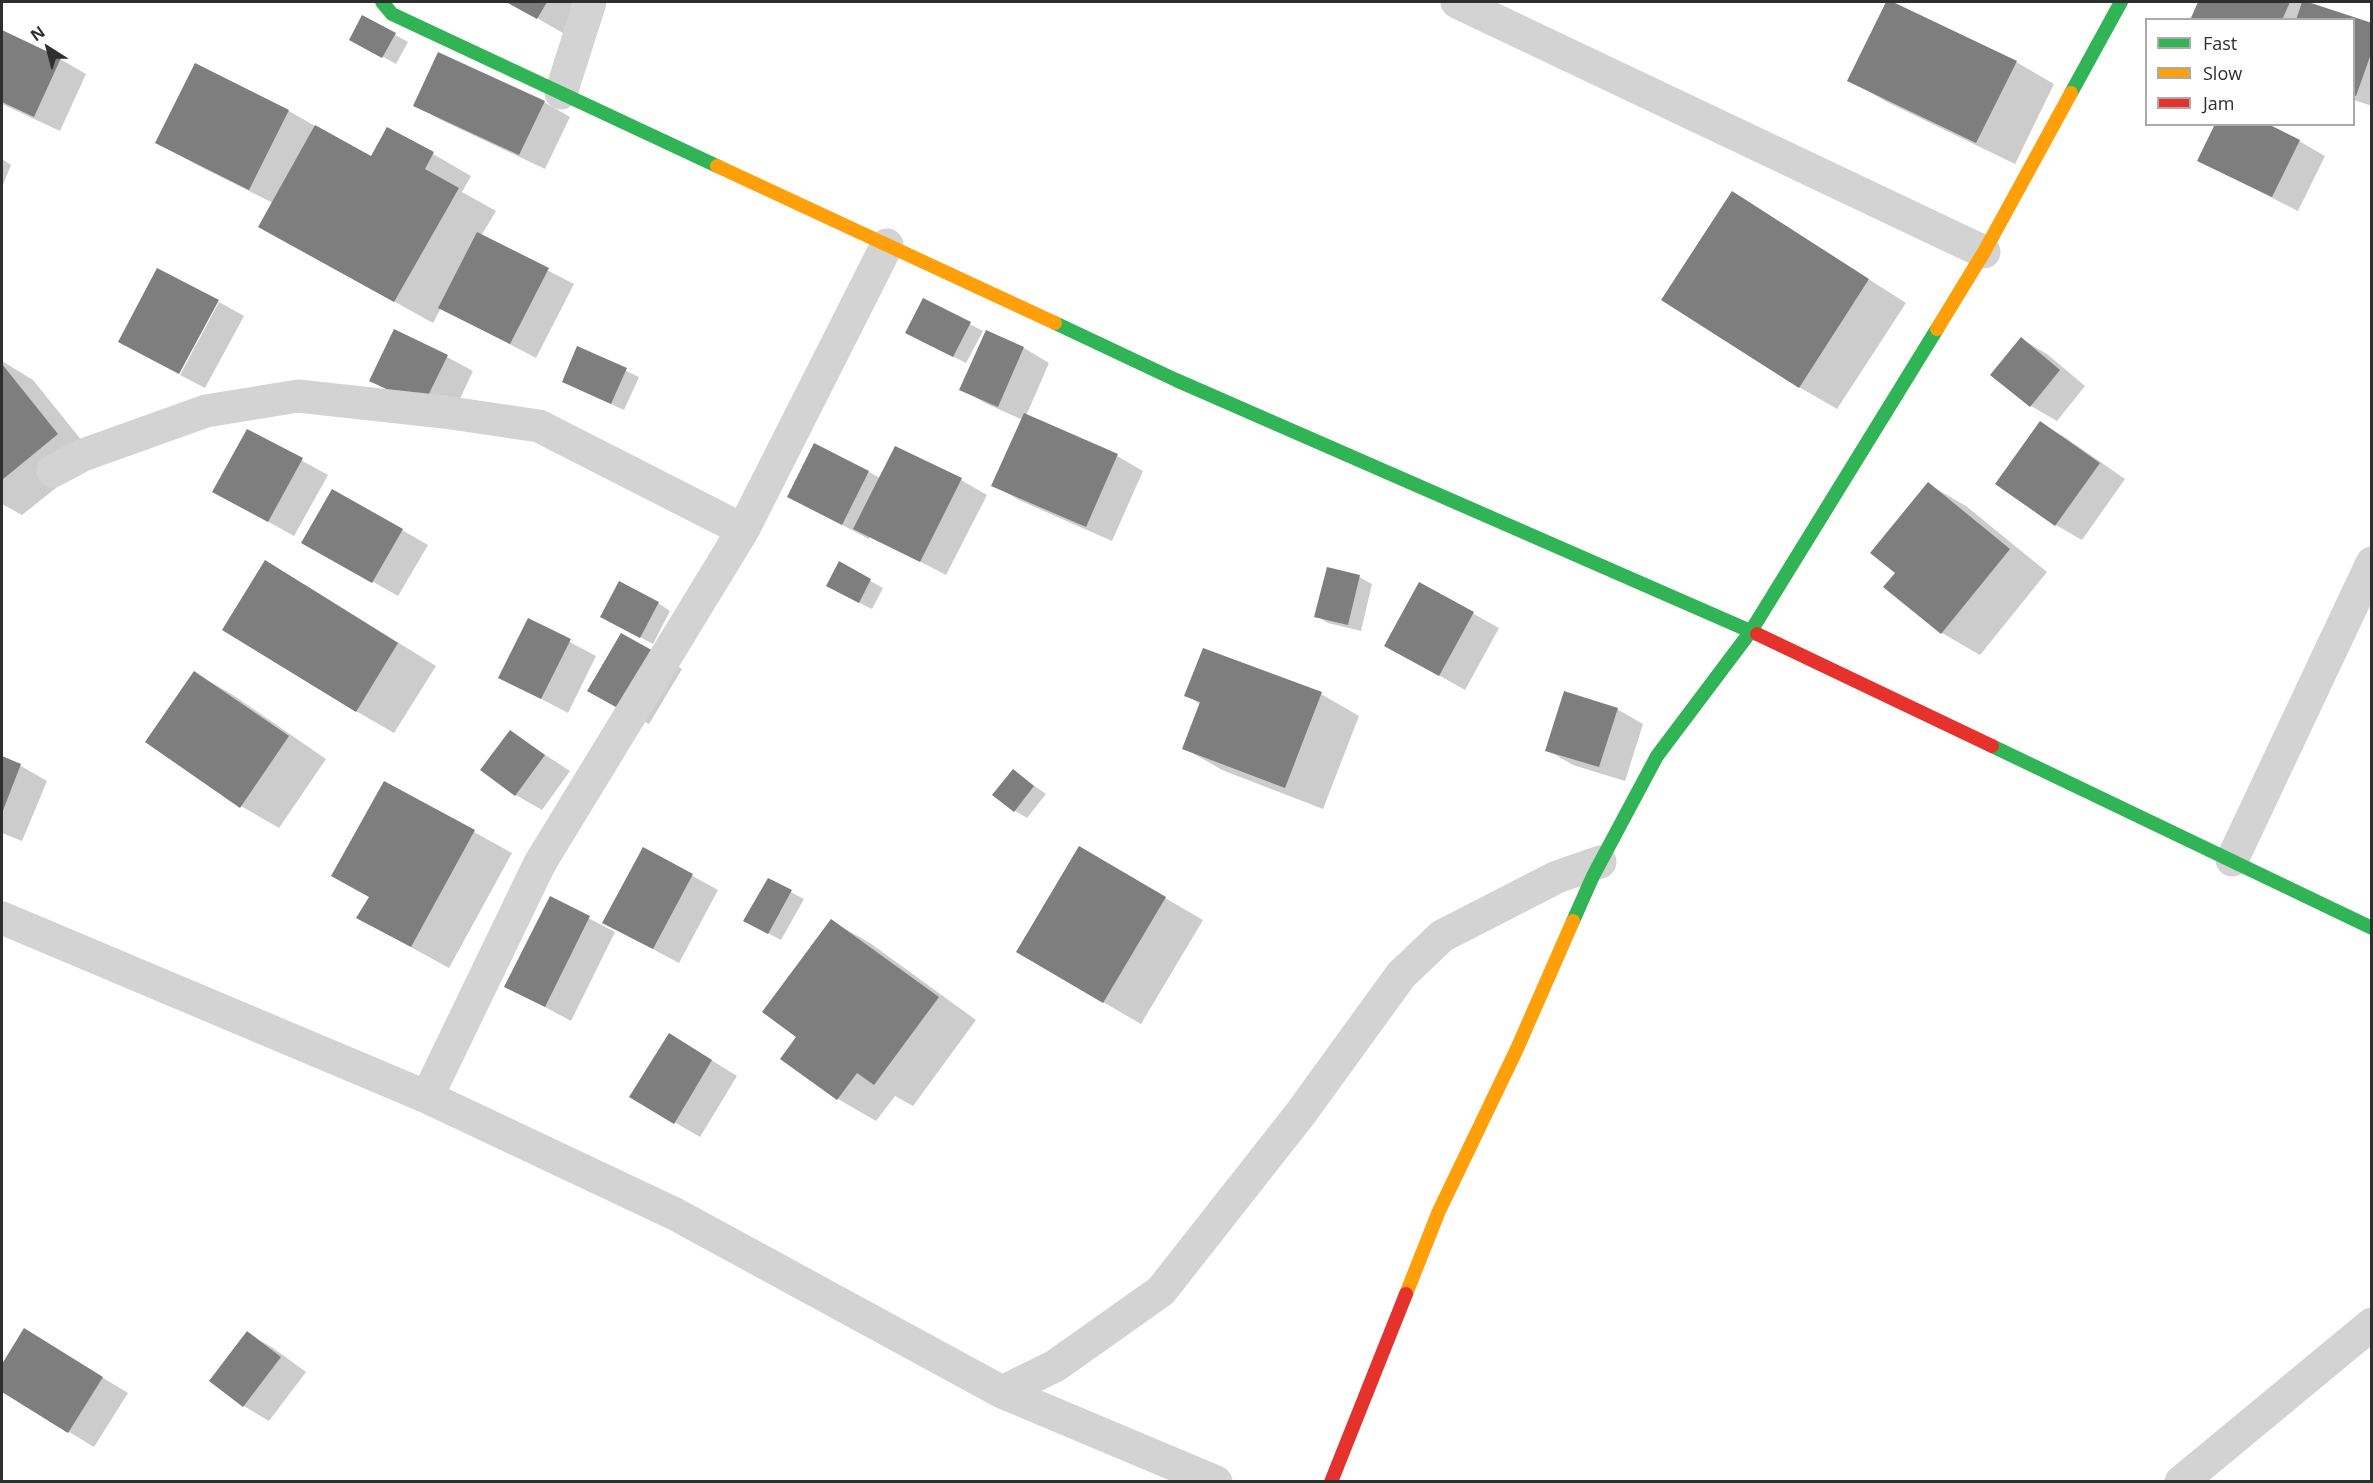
<!DOCTYPE html>
<style>
body{margin:0}
#map{position:relative;width:2373px;height:1483px;overflow:hidden;background:#fff;font-family:"Open Sans",sans-serif}
canvas{display:block}
.frame{position:absolute;inset:0;border:3px solid #2e2e2e;pointer-events:none}
.legend{position:absolute;left:2145px;top:18px;width:210px;height:108px;box-sizing:border-box;background:#fff;border:2px solid #ababab;margin:0;padding:8px 10px;list-style:none;font-size:18px;color:#2e2e2e}
.legend li{display:flex;align-items:center;gap:12px;height:30px}
.legend b{width:30px;border:2px solid #ababab}
.north{position:absolute;left:18px;top:18px;width:60px;height:60px;-webkit-text-stroke:4px #fff;paint-order:stroke;rotate:324deg;font-size:16px;font-weight:700;line-height:24px;text-align:center;color:#2e2e2e}
.north::after{content:'';display:block;margin:auto;width:21px;height:27px;background:#2e2e2e;clip-path:polygon(50% 0,100% 100%,50% 72%,0 100%)}
</style>
<div id="map">
<canvas width="2373" height="1483"></canvas>
<div class="frame"></div>
<ul class="legend">
<li><b style="height:8px;background:#30b455"></b>Fast</li>
<li><b style="height:8px;background:#ff9f0a"></b>Slow</li>
<li><b style="height:8px;background:#e5322d"></b>Jam</li>
</ul>
<div class="north">N</div>
</div>
<script>
const c = document.querySelector('canvas').getContext('2d');
c.lineJoin = 'round';
function paint(path, color) { c.fillStyle = color; c.fill(path, 'evenodd'); }
const toPath = rows => new Path2D(rows.map(r => 'M' + r).join(''));
function stroke(path, color, width, dash) { c.strokeStyle = color; c.lineWidth = width; c.lineCap = dash ? 'butt' : 'round'; c.setLineDash(dash || []); c.stroke(path); }
const shadow = toPath([
 [509,2,598,2,575,40],
 [1888,2,2016,62,2054,84,2015,164,1887,102,1849,80],
 [2199,2,2305,2,2372,24,2372,106,2354,100,2354,20,2191,20],
 [363,17,408,42,396,64,351,39],
 [2,32,60,59,86,74,60,131,2,104],
 [196,65,289,111,372,159,433,154,471,176,462,192,496,211,481,236,574,284,536,358,441,308,433,323,298,248,273,203,195,164,157,142],
 [544,102,570,117,545,169,441,120,415,105],
 [2299,141,2325,156,2298,211,2199,161],
 [2,159,11,165,2,187],
 [1733,193,1906,303,1837,409,1799,387],
 [923,300,983,331,966,363,919,340],
 [219,302,244,316,205,388,180,375],
 [986,332,1024,348,1049,363,1026,416,1117,456,1143,471,1112,541,1019,500,993,485,1023,420,987,404,961,389],
 [2021,339,2047,354,2085,386,2057,421,2031,406,1992,375],
 [578,348,639,377,624,410,576,388],
 [447,357,473,371,450,420,397,395],
 [2,361,33,380,95,457,22,515,2,504],
 [2040,423,2066,438,2125,479,2082,540,2056,525,1997,484],
 [248,431,328,475,294,536,240,506],
 [869,472,880,478,961,480,987,495,946,575,879,540,879,542,870,537,869,539,789,497],
 [1928,484,1966,506,2047,572,1980,655,1942,633,1885,587,1898,573],
 [402,530,428,545,398,596,303,542],
 [839,563,883,588,872,609,840,593],
 [1359,577,1372,584,1361,631,1328,623,1316,616],
 [304,584,436,666,394,733,356,711],
 [1420,584,1499,628,1465,690,1386,645],
 [658,603,670,611,653,644,614,623],
 [528,620,596,656,568,713,500,677],
 [622,635,682,669,649,724,590,690],
 [1204,650,1321,694,1359,716,1323,809,1222,770,1184,748,1200,704,1186,695],
 [195,673,233,695,326,759,279,828,241,806],
 [1617,709,1643,724,1625,781,1573,765,1547,750],
 [510,732,570,771,542,810,516,795,482,770],
 [2,758,21,766,47,781,22,841,2,833],
 [1013,771,1046,794,1027,818,1015,811],
 [474,832,512,853,449,968,358,918],
 [1079,848,1203,920,1141,1024,1103,1002],
 [644,849,718,890,679,963,630,937],
 [768,880,804,899,781,940,758,928],
 [550,898,615,932,571,1021,506,986],
 [831,921,870,943,976,1020,913,1106,895,1096,876,1121,838,1099,782,1059,798,1037],
 [695,1050,737,1076,700,1137,631,1097],
 [24,1330,128,1393,94,1447,2,1391,2,1367],
 [247,1333,273,1348,306,1372,269,1421,244,1406]
]);
const building = toPath([
 [506,2,547,2,537,19],
 [1886,2,1893,2,2017,61,1976,143,1847,81],
 [2198,2,2290,2,2282,20,2190,20],
 [2302,2,2308,2,2372,23,2372,51,2356,96,2354,95,2354,20,2296,20],
 [362,15,396,33,382,58,349,40],
 [2,30,61,58,34,117,2,102],
 [438,52,545,101,519,155,413,106],
 [195,63,289,110,249,190,155,143],
 [2215,124,2268,124,2300,140,2272,197,2197,161],
 [315,125,371,156,387,127,434,152,425,169,459,188,394,302,258,227],
 [1732,191,1869,279,1799,388,1661,300],
 [477,232,549,268,510,344,438,308],
 [157,268,219,300,179,374,118,342],
 [923,298,971,322,953,357,905,333],
 [394,329,448,355,423,406,369,381],
 [986,330,1024,347,998,407,959,390],
 [2021,337,2060,370,2030,407,1990,375],
 [577,346,627,368,611,404,562,382],
 [2,364,58,434,2,480],
 [1024,413,1118,454,1086,527,991,486],
 [2040,421,2100,463,2055,526,1995,484],
 [247,429,303,458,268,522,212,492],
 [814,443,869,471,842,525,787,497],
 [895,446,962,478,920,562,853,529],
 [1928,482,2010,549,1941,634,1883,587,1895,573,1870,553],
 [332,489,403,529,372,583,301,543],
 [265,560,398,643,356,712,222,630],
 [839,561,871,579,859,603,826,586],
 [1327,567,1360,575,1348,625,1314,617],
 [619,581,659,602,640,638,600,617],
 [1419,582,1474,612,1439,676,1384,646],
 [528,618,571,639,541,699,498,678],
 [621,633,657,653,623,711,587,691],
 [1203,648,1322,692,1285,788,1182,749,1200,702,1184,696],
 [194,671,289,736,240,808,145,742],
 [1564,691,1618,708,1599,767,1545,751],
 [510,730,545,755,515,796,480,770],
 [2,756,21,764,2,813],
 [1013,769,1034,786,1014,812,992,795],
 [384,781,475,830,411,947,356,918,369,897,331,876],
 [1079,846,1166,897,1103,1003,1016,952],
 [643,847,693,874,653,949,602,923],
 [768,878,792,890,768,934,743,921],
 [550,896,590,916,545,1007,504,987],
 [831,919,939,997,874,1085,857,1073,837,1100,780,1059,796,1037,762,1012],
 [669,1033,712,1060,674,1124,629,1097],
 [24,1328,103,1377,68,1433,2,1392,2,1364],
 [247,1331,281,1357,243,1407,209,1381]
]);
const street = toPath([
 [1457,2,1984,252],
 [561,93,590,2],
 [53,471,83,455,206,411,298,396,444,412,539,426,743,530],
 [2232,860,2372,563],
 [2,918,427,1097,675,1214,1002,1392,1216,1482],
 [427,1097,540,863,743,530,887,245],
 [1002,1392,1055,1366,1161,1291,1301,1113,1401,975,1442,936,1557,877,1600,862],
 [2181,1482,2372,1324]
]);
const fast = toPath([
 [382,2,392,14,717,166],
 [2071,93,2121,2],
 [1055,323,1176,380,1757,634],
 [1992,746,2372,928],
 [1573,921,1593,876,1657,756,1751,631,1937,329]
]);
const slow = toPath([
 [717,166,1055,323],
 [1937,329,1984,252,2071,93],
 [1406,1294,1439,1211,1516,1051,1573,921]
]);
const jam = toPath([
 [1757,634,1992,746],
 [1331,1482,1406,1294]
]);
paint(shadow, '#0003');
paint(building, '#7e7e7e');
stroke(street, '#d3d3d3', 33);
stroke(fast, '#30b455', 14);
stroke(slow, '#ff9f0a', 14);
stroke(jam, '#e5322d', 14);
</script>
